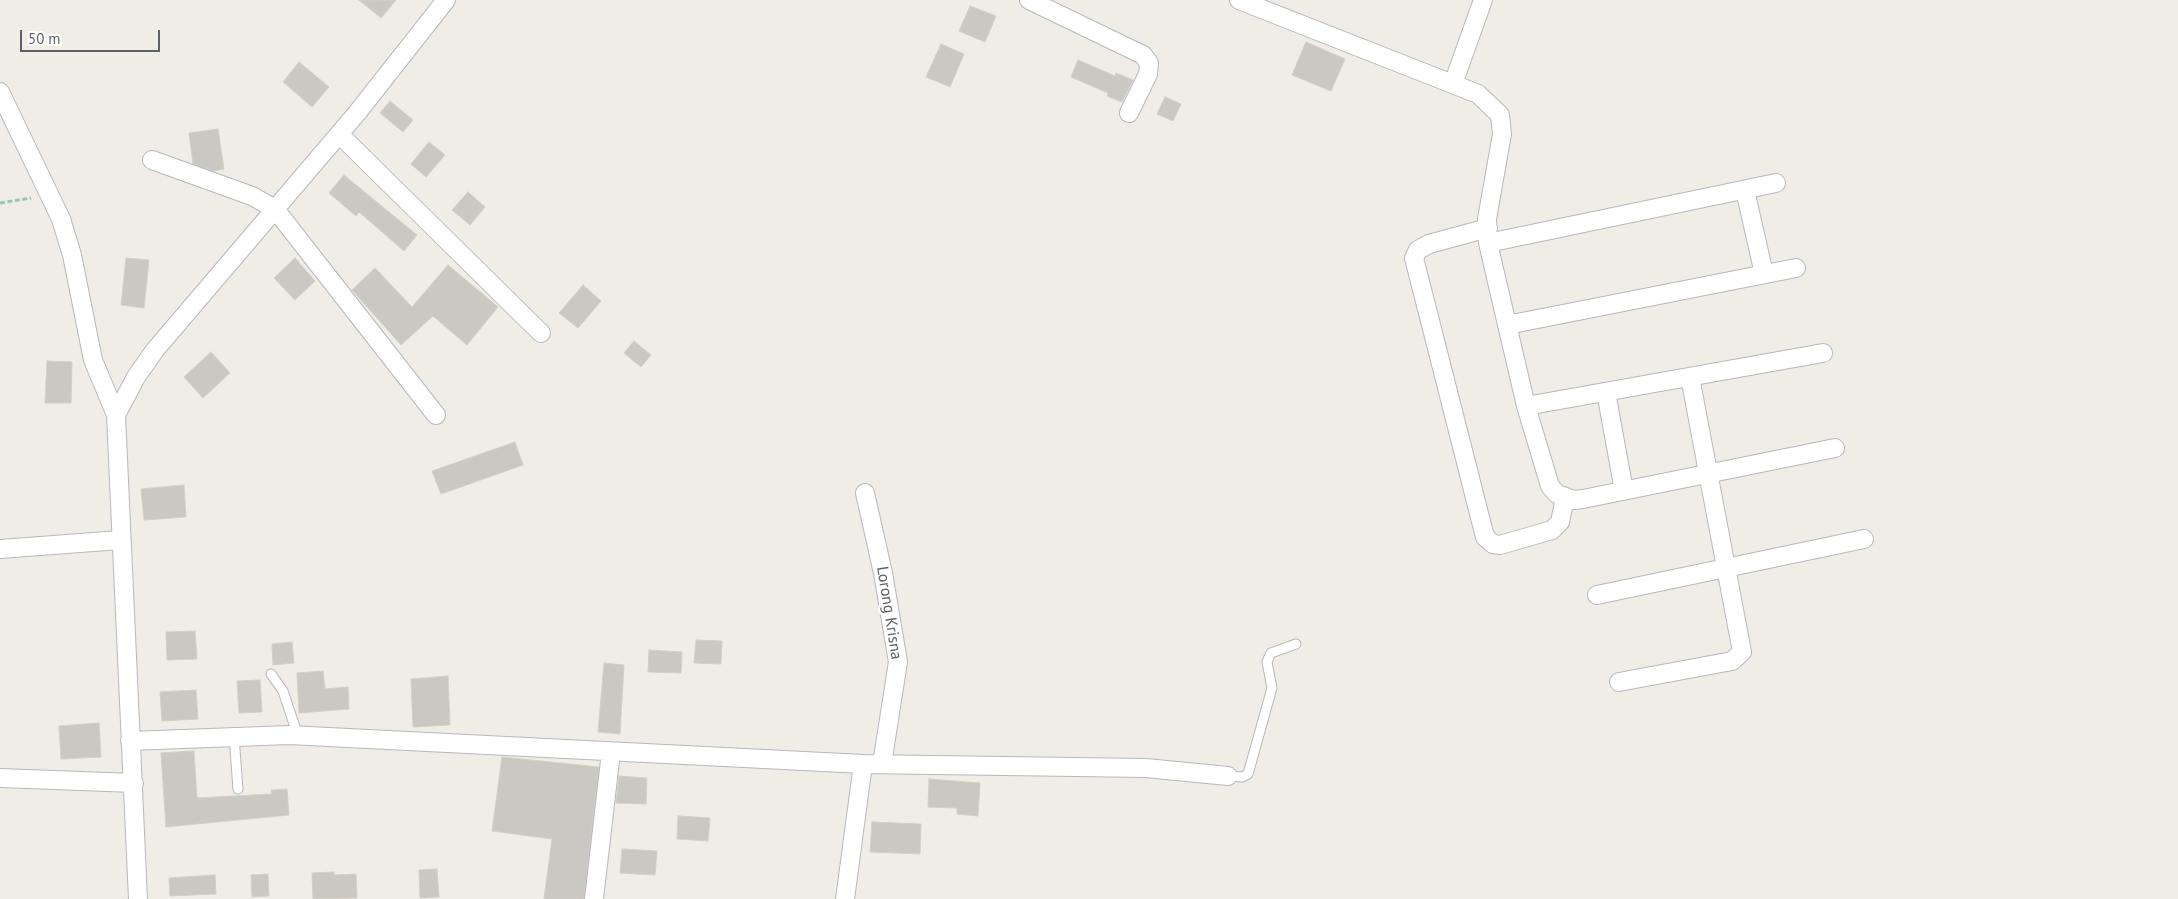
<!DOCTYPE html>
<style>
body{margin:0}
#map{position:relative;width:2178px;height:899px;overflow:hidden;background:#efede5;font-family:"PT Sans",sans-serif}
canvas{display:block}
.scale{position:absolute;left:20px;top:30px;width:140px;height:22px;box-sizing:border-box;border:2px solid #5d6165;border-top:0;padding-left:6px;font-size:15px;line-height:18px;white-space:nowrap;color:#5d6165;-webkit-text-stroke:4px #fff;paint-order:stroke}
</style>
<div id="map">
<canvas width="2178" height="899"></canvas>
<div class="scale">50 m</div>
</div>
<script>
const c = document.querySelector('canvas').getContext('2d');
c.lineJoin = 'round';
function paint(path, color) { c.fillStyle = color; c.fill(path, 'evenodd'); }
const toPath = rows => new Path2D(rows.map(r => 'M' + r).join(''));
function stroke(path, color, width, dash) { c.strokeStyle = color; c.lineWidth = width; c.lineCap = dash ? 'butt' : 'round'; c.setLineDash(dash || []); c.stroke(path); }
function write(font, color, halo, rows, align = 'center') {
  c.font = font + ' "PT Sans",sans-serif'; c.lineWidth = 5; c.setLineDash([]); c.textBaseline = 'middle'; c.strokeStyle = halo; c.fillStyle = color; for (const [text, x, y, turn = 0] of rows) {
    c.save(); c.translate(x, y); c.rotate((+turn || 0) * Math.PI / 180); c.textAlign = isNaN(turn) ? turn : align; if (halo) c.strokeText(text, 0, 0); c.fillText(text, 0, 0); c.restore();
  }
}
const building = toPath([
 [359,0,396,0,381,18,359,0],
 [970,6,996,16,985,42,959,31,970,6],
 [1306,42,1345,59,1331,91,1292,75,1306,42],
 [941,44,964,54,950,87,926,77,941,44],
 [1078,60,1115,76,1116,73,1133,80,1122,102,1107,96,1108,93,1071,77,1078,60],
 [299,62,329,87,312,107,283,82,299,62],
 [1165,97,1181,104,1173,121,1157,114,1165,97],
 [390,101,413,120,403,132,380,113,390,101],
 [218,129,224,169,213,171,193,164,189,133,218,129],
 [429,142,445,155,426,177,411,164,429,142],
 [344,175,417,235,404,251,359,212,356,216,329,193,344,175],
 [468,192,485,207,470,225,452,210,468,192],
 [126,258,149,260,144,308,121,305,126,258],
 [295,258,315,281,295,300,274,278,295,258],
 [448,265,498,307,467,345,433,316,401,345,352,290,375,268,412,307,448,265],
 [583,285,601,301,578,328,559,313,583,285],
 [634,341,651,355,641,367,624,353,634,341],
 [211,352,230,373,203,398,184,377,211,352],
 [47,361,72,362,71,403,45,403,47,361],
 [515,442,523,465,441,494,432,471,515,442],
 [184,485,186,517,144,520,141,489,184,485],
 [195,631,197,659,167,660,166,632,195,631],
 [696,640,722,641,721,664,694,663,696,640],
 [292,642,294,663,273,665,272,644,292,642],
 [649,650,682,652,681,673,648,672,649,650],
 [604,663,624,665,620,734,598,732,604,663],
 [323,671,325,689,348,687,349,709,299,713,297,673,323,671],
 [448,676,450,725,413,727,411,679,448,676],
 [260,680,262,712,239,713,237,681,260,680],
 [196,690,198,719,162,721,160,692,196,690],
 [99,723,101,757,61,759,59,726,99,723],
 [194,751,197,798,272,794,271,790,287,789,289,815,166,827,161,753,194,751],
 [502,757,599,767,584,899,544,899,552,839,492,831,502,757],
 [619,776,647,778,646,804,616,803,619,776],
 [929,779,980,783,978,816,957,814,957,808,928,807,929,779],
 [678,816,710,818,708,841,677,839,678,816],
 [872,822,921,824,920,854,870,852,872,822],
 [622,849,657,851,655,875,620,873,622,849],
 [437,869,439,897,420,898,419,870,437,869],
 [334,872,334,875,356,874,357,898,313,899,312,873,334,872],
 [268,874,269,896,252,897,251,875,268,874],
 [215,875,216,894,170,896,169,878,215,875]
]);
const path = toPath([
 [0,203,31,198]
]);
const lane = toPath([
 [271,674,283,691,298,736],
 [234,736,238,789],
 [1228,776,1242,777,1248,774,1272,688,1267,662,1269,657,1271,653,1296,644]
]);
const street = toPath([
 [1029,0,1143,55,1149,63,1148,74,1129,113],
 [1239,0,1478,94,1500,115,1502,134,1487,219,1488,243,1526,406,1550,486,1557,494,1574,500,1583,499,1835,448],
 [1453,84,1483,0],
 [0,92,61,219,72,255,93,360,116,415],
 [339,134,541,333],
 [152,160,252,196,275,209,436,415],
 [1745,190,1764,274],
 [1488,228,1429,244,1418,250,1414,258,1485,537,1493,544,1500,545,1552,530,1560,522,1565,498],
 [1488,243,1776,183],
 [1507,325,1796,268],
 [1606,392,1624,491],
 [1526,406,1823,353],
 [865,493,883,573,898,662,882,764],
 [0,549,120,540],
 [1597,595,1864,539],
 [1619,682,1732,661,1742,652,1690,377],
 [130,741,289,735,863,764,1146,768,1228,776],
 [0,778,134,783],
 [138,899,116,415,136,377,155,350,357,113,446,0],
 [594,899,611,752],
 [845,899,863,764]
]);
const streetNames = [
 ["Lorong Krisna",889,613,81]
];
paint(building, '#cac8c2');
stroke(building, '#d4cfc4', 1);
stroke(lane, '#b6b8bc', 11);
stroke(street, '#b6b8bc', 20);
stroke(path, '#9cc7a7', 3, [5, 2.5]);
stroke(lane, '#fff', 9);
stroke(street, '#fff', 18);
write('16px', '#5d6165', '#fff', streetNames);
</script>
